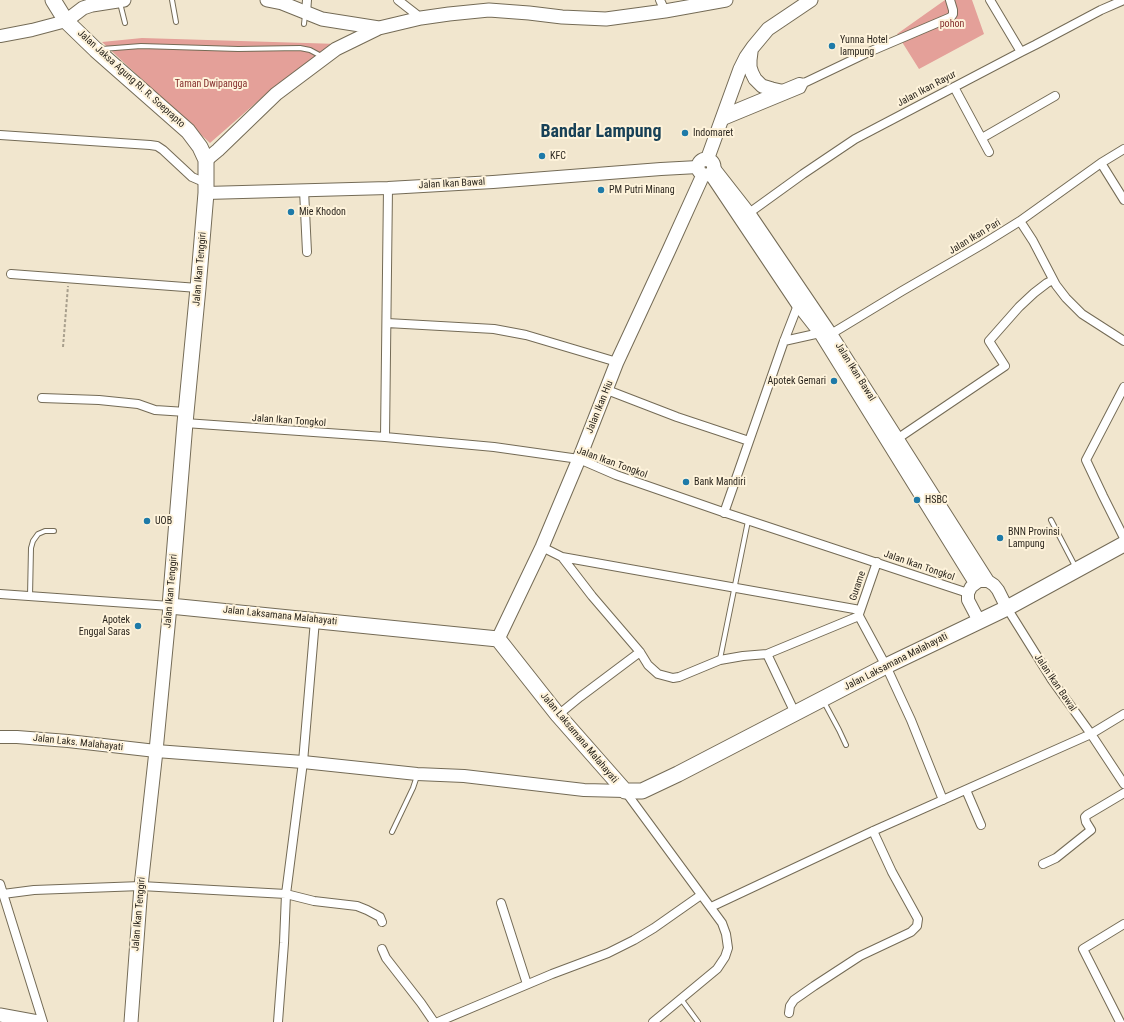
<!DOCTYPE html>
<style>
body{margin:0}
canvas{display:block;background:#f1e6ce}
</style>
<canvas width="1124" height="1022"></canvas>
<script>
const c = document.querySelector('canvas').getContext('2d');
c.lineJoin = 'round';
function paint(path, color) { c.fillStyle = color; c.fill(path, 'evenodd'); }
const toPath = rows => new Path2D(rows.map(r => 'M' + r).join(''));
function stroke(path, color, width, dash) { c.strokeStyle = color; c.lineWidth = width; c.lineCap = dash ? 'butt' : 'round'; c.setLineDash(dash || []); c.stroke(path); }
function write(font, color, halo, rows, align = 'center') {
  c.font = font + ' "Roboto Condensed",sans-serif'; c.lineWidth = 4; c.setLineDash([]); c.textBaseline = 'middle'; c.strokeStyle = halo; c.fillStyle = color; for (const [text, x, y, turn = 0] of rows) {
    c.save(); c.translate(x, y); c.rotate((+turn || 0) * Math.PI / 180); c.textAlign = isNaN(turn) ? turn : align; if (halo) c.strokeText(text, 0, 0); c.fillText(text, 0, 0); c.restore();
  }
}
const green = toPath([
 [945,0,972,0,984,34,919,69,897,34],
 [142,38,339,44,274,87,210,143,102,42]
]);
const path = toPath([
 [63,347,68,286]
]);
const lane = toPath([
 [172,0,176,22],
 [120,3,125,23],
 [304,24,305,15],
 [102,49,141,46,238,49,300,48,310,50,323,57],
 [1051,520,1075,566],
 [30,596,31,548,33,541,38,534,45,531,54,531],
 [720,659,748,521],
 [824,702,839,730,846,745],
 [392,832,413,788,417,776],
 [681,999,698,1022]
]);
const street = toPath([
 [398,0,421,18],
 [660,0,665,11],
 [990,0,1021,52],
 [306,13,307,0],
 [954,87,989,152],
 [724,113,799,82,804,83,869,52,951,17,953,14,953,10,950,0],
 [721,122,801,89,804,83],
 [0,135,150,145,157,146,163,150,192,177,206,183],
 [982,138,1055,96],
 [1101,163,1124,200],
 [304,190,307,252],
 [749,213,803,174,855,139,1021,52,1035,45,1101,10,1124,0],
 [1020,221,1033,241,1056,285,1066,298,1082,314,1124,341],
 [11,274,198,288],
 [387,323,494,329,526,335,617,362],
 [831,334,902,291,983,244,1020,221,1101,163,1124,149],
 [784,341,820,333],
 [1124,387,1086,460,1103,496,1124,538],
 [607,390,677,417,749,441],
 [42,398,99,400,138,404,155,410,186,412],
 [185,423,385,437,494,447,579,459,616,475,720,511,968,593],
 [385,437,388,188],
 [897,439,1005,366,989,341,1019,307,1034,293,1047,283,1053,280],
 [724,513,784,341,798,305],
 [542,547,562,557,860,610],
 [562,557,592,596,640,652,648,665,658,674,673,678,679,677,720,660,743,656,767,654,859,616],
 [0,594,170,606],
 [1007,608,1052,680,1091,734,1124,784],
 [859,614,877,562],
 [859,616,886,666,911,720,943,800],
 [767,654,795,713],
 [558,715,580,697,640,652],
 [966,790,981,825],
 [625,791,722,923,726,934,728,948,725,957,717,969,653,1022],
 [1043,864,1056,858,1091,830,1086,822,1085,817,1087,815,1124,793],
 [0,884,43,1022],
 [3,894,34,890,141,886,286,894,314,901,357,906,367,910,380,917,382,922],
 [501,903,527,984],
 [711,907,873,831,1091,734,1124,714],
 [382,949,386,958,421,1003,434,1022],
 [789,1013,790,1006,794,1000,814,986,860,956,911,932,917,926,918,919,892,872,873,831],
 [278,1022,284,943,286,894,303,762,315,620],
 [438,1022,552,974,608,953,634,940,654,928,701,895],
 [1120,1022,1083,949,1124,924]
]);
const secondary = toPath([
 [0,36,32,30,66,21],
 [713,167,749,213,831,334,988,581],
 [713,178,798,305,820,333,975,583],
 [206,193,388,188,493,182,661,169,698,167],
 [979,621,968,600,968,593,971,587,979,581,988,581,994,585,998,590,1007,608],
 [0,737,17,737,68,741,156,751,303,762,417,774,464,776,584,790,625,791]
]);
const primary = toPath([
 [267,0,282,3,322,19,379,28],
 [66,21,83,8,92,5,124,0],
 [751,52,750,60,750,67,752,73,755,79,762,86,772,89,781,91],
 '698 167a8 8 0 1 1 16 0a8 8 0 1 1-16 0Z',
 [206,160,218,150,276,94,336,49,379,28,421,18,449,14,489,10,529,13,562,17,606,19,665,11,726,0],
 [707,160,740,69,746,57,753,47,768,29,811,0],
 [498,639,542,547,579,459,617,362,669,250,703,175],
 [0,1015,38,1022],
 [131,1022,141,886,156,751,170,606]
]);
const highway = toPath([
 [53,0,66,21,96,50,188,131,200,147,206,160,206,193,198,288,185,423,170,606,498,639,558,715,625,791,642,791,678,774,886,666,1007,608,1124,544]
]);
const markers = [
 [832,46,4,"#1e7aa8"],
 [685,133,4,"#1e7aa8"],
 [542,156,4,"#1e7aa8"],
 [601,190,4,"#1e7aa8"],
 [291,212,4,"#1e7aa8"],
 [834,381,4,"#1e7aa8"],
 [686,482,4,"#1e7aa8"],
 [917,500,4,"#1e7aa8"],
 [147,521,4,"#1e7aa8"],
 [1000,538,4,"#1e7aa8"],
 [138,626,4,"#1e7aa8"]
];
const parkNames = [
 ["pohon",952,24],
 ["Taman Dwipangga",211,84]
];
const poiNames = [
 ["Yunna Hotel",840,40],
 ["lampung",840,52],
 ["Indomaret",693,133],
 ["KFC",550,156],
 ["PM Putri Minang",609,190],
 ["Mie Khodon",299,212],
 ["Apotek Gemari",826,381,"right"],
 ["Bank Mandiri",694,482],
 ["HSBC",925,500],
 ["UOB",155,521],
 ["BNN Provinsi",1008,532],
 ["Lampung",1008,544],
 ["Apotek",130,620,"right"],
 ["Enggal Saras",130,632,"right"]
];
const streetNames = [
 ["Jalan Jaksa Agung RI. R. Soeprapto",131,79,42],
 ["Jalan Ikan Rayur",927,89,-28],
 ["Jalan Ikan Bawal",452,184,-3],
 ["Jalan Ikan Pari",975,237,-31],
 ["Jalan Ikan Tenggiri",200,269,-85],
 ["Jalan Ikan Bawal",855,372,58],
 ["Jalan Ikan Hiu",600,407,-68],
 ["Jalan Ikan Tongkol",289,421,4],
 ["Jalan Ikan Tongkol",612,463,20],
 ["Jalan Ikan Tongkol",919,566,19],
 ["Gurame",858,586,-71],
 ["Jalan Ikan Tenggiri",171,591,-85],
 ["Jalan Laksamana Malahayati",280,616,6],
 ["Jalan Laksamana Malahayati",896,662,-27],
 ["Jalan Ikan Bawal",1055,683,56],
 ["Jalan Laksamana Malahayati",579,738,50],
 ["Jalan Laks. Malahayati",78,743,6],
 ["Jalan Ikan Tenggiri",139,914,-85]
];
const townNames = [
 ["Bandar Lampung",601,132]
];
paint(green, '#e4a099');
stroke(lane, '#746b56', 6);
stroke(street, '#746b56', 10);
stroke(secondary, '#746b56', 14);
stroke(primary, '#746b56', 15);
stroke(highway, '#746b56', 17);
stroke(path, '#a89f8d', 2, [3, 2]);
stroke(lane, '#fff', 4);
stroke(street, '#fff', 8);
stroke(secondary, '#fff', 12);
stroke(primary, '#fff', 13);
stroke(highway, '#fff', 15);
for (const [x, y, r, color] of markers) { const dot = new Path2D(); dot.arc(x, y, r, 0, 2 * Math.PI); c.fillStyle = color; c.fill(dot); stroke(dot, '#fef3db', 1.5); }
write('10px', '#85302e', '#fef3db', parkNames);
write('10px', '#2b261e', '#fef3db', poiNames, 'left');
write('10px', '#2b261e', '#fef3db', streetNames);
write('bold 18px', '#184157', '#fef3db', townNames);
</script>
